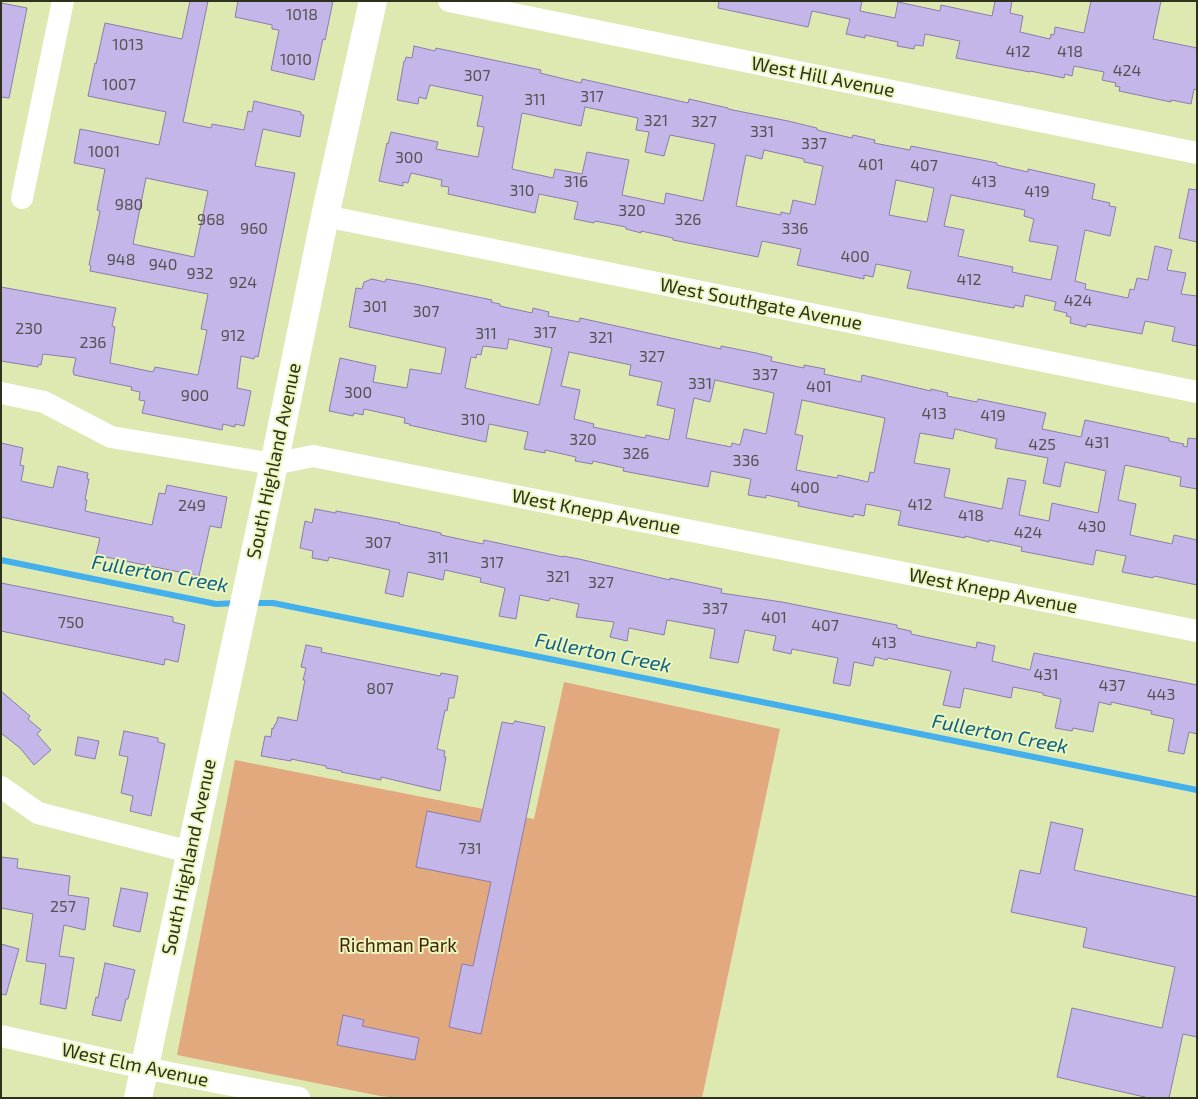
<!DOCTYPE html>
<style>
body{margin:0}
#map{position:relative;width:1198px;height:1099px;overflow:hidden;background:#dee9b2;font-family:"Exo 2",sans-serif}
canvas{display:block}
.frame{position:absolute;inset:0;border:2px solid #2e321d;pointer-events:none}
</style>
<div id="map">
<canvas width="1198" height="1099"></canvas>
<div class="frame"></div>
</div>
<script>
const c = document.querySelector('canvas').getContext('2d');
c.lineJoin = 'round';
function paint(path, color) { c.fillStyle = color; c.fill(path, 'evenodd'); }
const toPath = rows => new Path2D(rows.map(r => 'M' + r).join(''));
function stroke(path, color, width, dash) { c.strokeStyle = color; c.lineWidth = width; c.lineCap = dash ? 'butt' : 'round'; c.setLineDash(dash || []); c.stroke(path); }
function write(font, color, halo, rows, align = 'center') {
  c.font = font + ' "Exo 2",sans-serif'; c.lineWidth = 4; c.setLineDash([]); c.textBaseline = 'middle'; c.strokeStyle = halo; c.fillStyle = color; for (const [text, x, y, turn = 0] of rows) {
    c.save(); c.translate(x, y); c.rotate((+turn || 0) * Math.PI / 180); c.textAlign = isNaN(turn) ? turn : align; if (halo) c.strokeText(text, 0, 0); c.fillText(text, 0, 0); c.restore();
  }
}
const green = toPath([
 [564,682,780,729,702,1098,399,1098,380,1096,177,1055,235,760,534,819]
]);
const stream = toPath([
 [1,560,216,604,238,603],
 [251,603,273,603,1197,790]
]);
const building = toPath([
 [190,1,208,1,183,122,211,128,212,124,244,130,248,111,252,112,254,101,301,112,301,115,304,115,300,137,263,129,255,166,295,173,258,357,255,356,254,359,241,356,237,388,251,391,244,426,235,424,235,427,223,424,222,430,142,413,145,401,139,400,140,392,131,390,132,387,74,375,73,371,76,358,43,354,41,365,39,364,38,367,1,361,1,287,116,308,112,326,115,327,110,363,153,372,155,367,198,375,207,330,201,329,208,294,90,271,91,266,89,265,100,211,97,210,105,169,74,163,80,129,159,145,166,112,88,96,95,63,96,64,105,23,182,39,190,1],
 [146,178,208,191,194,257,133,244,146,178],
 [238,1,333,1,325,40,323,39,314,80,271,70,279,30,272,29,272,25,235,17,238,1],
 [719,1,862,1,860,11,895,18,898,2,940,11,941,5,992,16,995,1,1012,1,1010,13,1023,16,1020,32,1050,39,1051,34,1054,35,1055,27,1084,33,1091,1,1161,1,1153,39,1197,48,1197,90,1194,89,1191,104,1171,100,1171,102,1119,91,1120,87,1115,86,1116,83,1102,80,1104,72,1074,66,1072,76,1065,74,1064,78,1030,71,1030,72,956,58,960,41,925,34,923,46,915,45,914,49,897,46,898,42,865,35,865,38,846,34,850,19,812,11,808,27,718,8,719,1],
 [1,3,27,8,9,98,1,97,1,3],
 [414,46,435,51,436,48,541,70,540,73,581,83,582,79,688,103,689,99,728,108,728,109,788,121,817,128,817,130,852,138,853,135,875,140,874,143,910,150,911,146,997,163,997,165,1028,172,1028,169,1095,184,1092,199,1110,203,1109,206,1116,207,1110,236,1085,230,1075,281,1086,284,1085,289,1128,298,1130,289,1134,290,1137,278,1148,280,1155,246,1172,250,1167,270,1186,273,1181,294,1197,296,1197,346,1172,341,1175,327,1145,321,1142,334,1087,324,1086,327,1070,323,1071,317,1066,316,1067,313,1054,310,1056,302,1025,295,1023,307,1015,305,1014,308,907,288,911,271,876,264,873,277,864,275,864,279,797,265,801,249,762,241,758,257,673,240,673,238,641,231,641,233,626,229,626,227,595,221,594,223,574,219,578,202,539,194,535,213,448,194,449,187,441,186,442,180,411,173,408,183,403,182,403,186,379,181,387,143,388,144,391,132,438,142,436,149,478,157,484,127,477,126,483,96,430,85,426,99,419,97,418,104,397,100,404,61,405,61,406,57,412,58,414,46],
 [585,107,638,118,636,130,649,132,645,152,664,156,670,135,715,144,703,201,666,193,664,204,622,195,629,160,587,152,582,174,555,169,553,178,512,169,522,113,581,126,585,107],
 [764,150,804,159,804,162,823,166,815,205,793,200,790,214,781,212,781,215,736,206,746,155,762,159,764,150],
 [896,180,934,188,927,222,889,215,896,180],
 [951,195,1025,210,1024,216,1034,219,1029,241,1058,246,1051,280,1012,272,1013,267,958,256,964,230,944,226,951,195],
 [1189,189,1197,190,1197,242,1179,238,1189,189],
 [372,279,385,282,386,279,415,284,492,300,491,302,500,304,500,306,532,313,533,308,549,312,548,316,579,322,580,318,721,349,721,346,756,353,772,357,771,361,804,368,804,365,825,369,824,374,861,382,862,375,931,391,931,389,948,393,947,396,977,402,978,399,1046,413,1042,429,1081,437,1085,420,1169,438,1169,441,1184,444,1183,446,1187,447,1188,438,1197,439,1197,489,1180,486,1181,477,1125,465,1118,500,1136,504,1130,535,1172,544,1174,535,1197,540,1197,585,1154,576,1153,578,1122,572,1126,556,1096,550,1093,565,1021,551,1022,547,989,540,989,542,965,536,965,538,898,525,901,511,866,504,864,516,854,514,853,517,798,506,799,502,766,495,766,498,748,495,751,479,711,471,708,487,623,471,624,468,593,461,592,464,575,461,576,457,545,450,545,453,524,449,528,432,489,424,486,442,409,425,410,424,404,423,405,418,364,409,363,415,354,413,353,416,329,411,340,358,376,366,373,382,407,388,410,369,441,374,446,348,349,327,356,288,362,289,364,282,372,279],
 [509,339,552,348,539,405,465,388,471,357,476,358,477,354,481,355,483,346,507,349,509,339],
 [569,352,631,365,629,375,662,382,657,405,675,409,669,440,646,435,645,438,593,427,594,424,574,419,580,390,561,386,569,352],
 [715,380,774,393,766,434,744,429,740,445,732,443,731,447,686,438,694,398,710,402,715,380],
 [802,400,885,418,874,473,870,472,868,482,838,475,837,478,796,470,803,436,795,434,802,400],
 [955,429,997,439,995,448,1048,458,1043,483,1060,487,1065,462,1106,471,1098,513,1052,503,1049,521,1019,515,1026,481,1008,478,1002,509,944,497,950,469,914,463,920,433,953,439,955,429],
 [1,443,23,448,20,465,24,466,21,481,53,488,58,466,88,473,87,479,89,479,85,500,87,500,85,511,152,525,159,493,165,494,167,485,227,497,221,528,210,526,199,576,96,555,100,538,1,517,1,443],
 [315,509,336,513,336,511,400,523,399,524,441,533,441,535,483,544,484,540,563,557,563,556,579,559,670,580,670,578,722,589,721,593,782,602,897,625,897,628,911,631,911,634,976,648,977,642,995,646,992,661,1030,670,1034,653,1197,685,1197,734,1189,732,1184,754,1168,751,1174,719,1151,714,1152,711,1111,702,1111,705,1099,702,1093,732,1073,728,1072,731,1055,728,1061,699,1043,695,1043,693,1013,687,1011,698,964,688,960,708,943,705,951,671,888,658,887,660,875,657,873,666,854,662,850,686,833,683,838,658,792,649,791,654,773,650,776,636,745,630,738,663,710,658,715,629,667,620,664,635,629,628,627,641,610,637,614,622,576,617,579,604,550,598,549,601,520,595,516,619,499,616,505,588,480,582,481,578,445,570,443,580,408,572,403,597,385,593,390,570,329,557,328,561,312,558,313,551,300,548,305,521,312,523,315,509],
 [1,583,173,617,173,622,185,625,178,662,165,659,164,665,1,631,1,583],
 [306,645,322,648,321,652,440,676,441,673,458,676,454,698,449,698,447,711,445,710,437,749,445,751,444,757,446,757,440,791,381,777,381,780,341,772,342,771,326,768,326,766,291,759,291,761,261,756,265,736,271,737,272,728,273,729,275,724,276,724,278,717,297,721,305,680,303,680,306,668,301,667,306,645],
 [1,691,30,716,28,719,41,730,37,734,51,750,34,765,20,748,1,733,1,691],
 [515,721,545,727,481,1034,449,1027,462,964,473,966,491,882,416,867,427,811,480,822,502,722,513,724,515,721],
 [124,731,158,738,158,742,165,744,151,816,130,811,133,796,121,793,128,757,119,755,124,731],
 [78,737,99,741,95,759,75,755,78,737],
 [1051,822,1083,829,1074,870,1197,897,1197,1037,1183,1034,1169,1098,1149,1098,1057,1077,1072,1008,1162,1028,1175,967,1083,947,1087,928,1011,912,1020,870,1040,874,1051,822],
 [1,857,18,859,17,868,70,876,68,895,89,898,85,930,64,925,59,956,74,958,66,1009,40,1004,46,964,26,961,33,914,1,908,1,857],
 [121,888,148,893,140,932,113,926,121,888],
 [1,944,19,949,6,995,1,994,1,944],
 [105,963,135,970,128,999,126,999,121,1021,92,1015,96,997,98,998,105,963],
 [343,1015,364,1020,362,1026,419,1038,415,1060,337,1045,343,1015]
]);
const street = toPath([
 [449,1,1197,153],
 [22,198,63,1],
 [325,216,1197,392],
 [1,393,44,402,111,437,274,464,313,456,1197,631],
 [1,787,38,813,190,852],
 [1,1036,144,1068,299,1098]
]);
const secondary = toPath([
 [138,1098,274,464,325,216,373,1]
]);
const numberNames = [
 ["1018",302,15],
 ["1013",128,45],
 ["412",1018,52],
 ["418",1070,52],
 ["1010",296,60],
 ["424",1127,71],
 ["307",477,76],
 ["1007",119,85],
 ["317",592,97],
 ["311",535,100],
 ["321",656,121],
 ["327",704,122],
 ["331",762,132],
 ["337",814,144],
 ["1001",104,152],
 ["300",409,158],
 ["401",871,165],
 ["407",924,166],
 ["316",576,182],
 ["413",984,182],
 ["310",522,191],
 ["419",1037,192],
 ["980",129,205],
 ["320",632,211],
 ["968",211,220],
 ["326",688,220],
 ["960",254,229],
 ["336",795,229],
 ["400",855,257],
 ["948",121,260],
 ["940",163,265],
 ["932",200,274],
 ["412",969,280],
 ["924",243,283],
 ["424",1078,301],
 ["301",375,307],
 ["307",426,312],
 ["230",29,329],
 ["317",545,333],
 ["311",486,334],
 ["912",233,336],
 ["321",601,338],
 ["236",93,343],
 ["327",652,357],
 ["337",765,375],
 ["331",700,384],
 ["401",819,387],
 ["300",358,393],
 ["900",195,396],
 ["413",934,414],
 ["419",993,416],
 ["310",473,420],
 ["320",583,440],
 ["431",1097,443],
 ["425",1042,445],
 ["326",636,454],
 ["336",746,461],
 ["400",805,488],
 ["412",920,505],
 ["249",192,506],
 ["418",971,516],
 ["430",1092,527],
 ["424",1028,533],
 ["307",378,543],
 ["311",438,558],
 ["317",492,563],
 ["321",558,577],
 ["327",601,583],
 ["337",715,609],
 ["401",774,618],
 ["750",71,623],
 ["407",825,626],
 ["413",884,643],
 ["431",1046,675],
 ["437",1112,686],
 ["807",380,689],
 ["443",1161,695],
 ["731",470,849],
 ["257",63,907]
];
const streetNames = [
 ["West Hill Avenue",823,77,11],
 ["West Southgate Avenue",761,304,11],
 ["South Highland Avenue",274,461,-78],
 ["West Knepp Avenue",596,512,11],
 ["West Knepp Avenue",993,591,11],
 ["South Highland Avenue",189,857,-78],
 ["West Elm Avenue",135,1065,12]
];
const parkNames = [
 ["Richman Park",398,946]
];
const waterNames = [
 ["Fullerton Creek",160,574,10],
 ["Fullerton Creek",603,653,11],
 ["Fullerton Creek",1000,734,11]
];
paint(green, '#e2a87e');
stroke(stream, '#43afec', 6);
paint(building, '#c5b6ea');
stroke(building, '#8a7cac', 1);
stroke(street, '#fff', 22);
stroke(secondary, '#fff', 28);
write('16px', '#545350', null, numberNames);
write('19px', '#2e321d', '#ebf7bf', streetNames);
write('19px', '#422104', '#ebf7bf', parkNames);
write('italic 20px', '#0d5f87', '#ebf7bf', waterNames);
</script>
